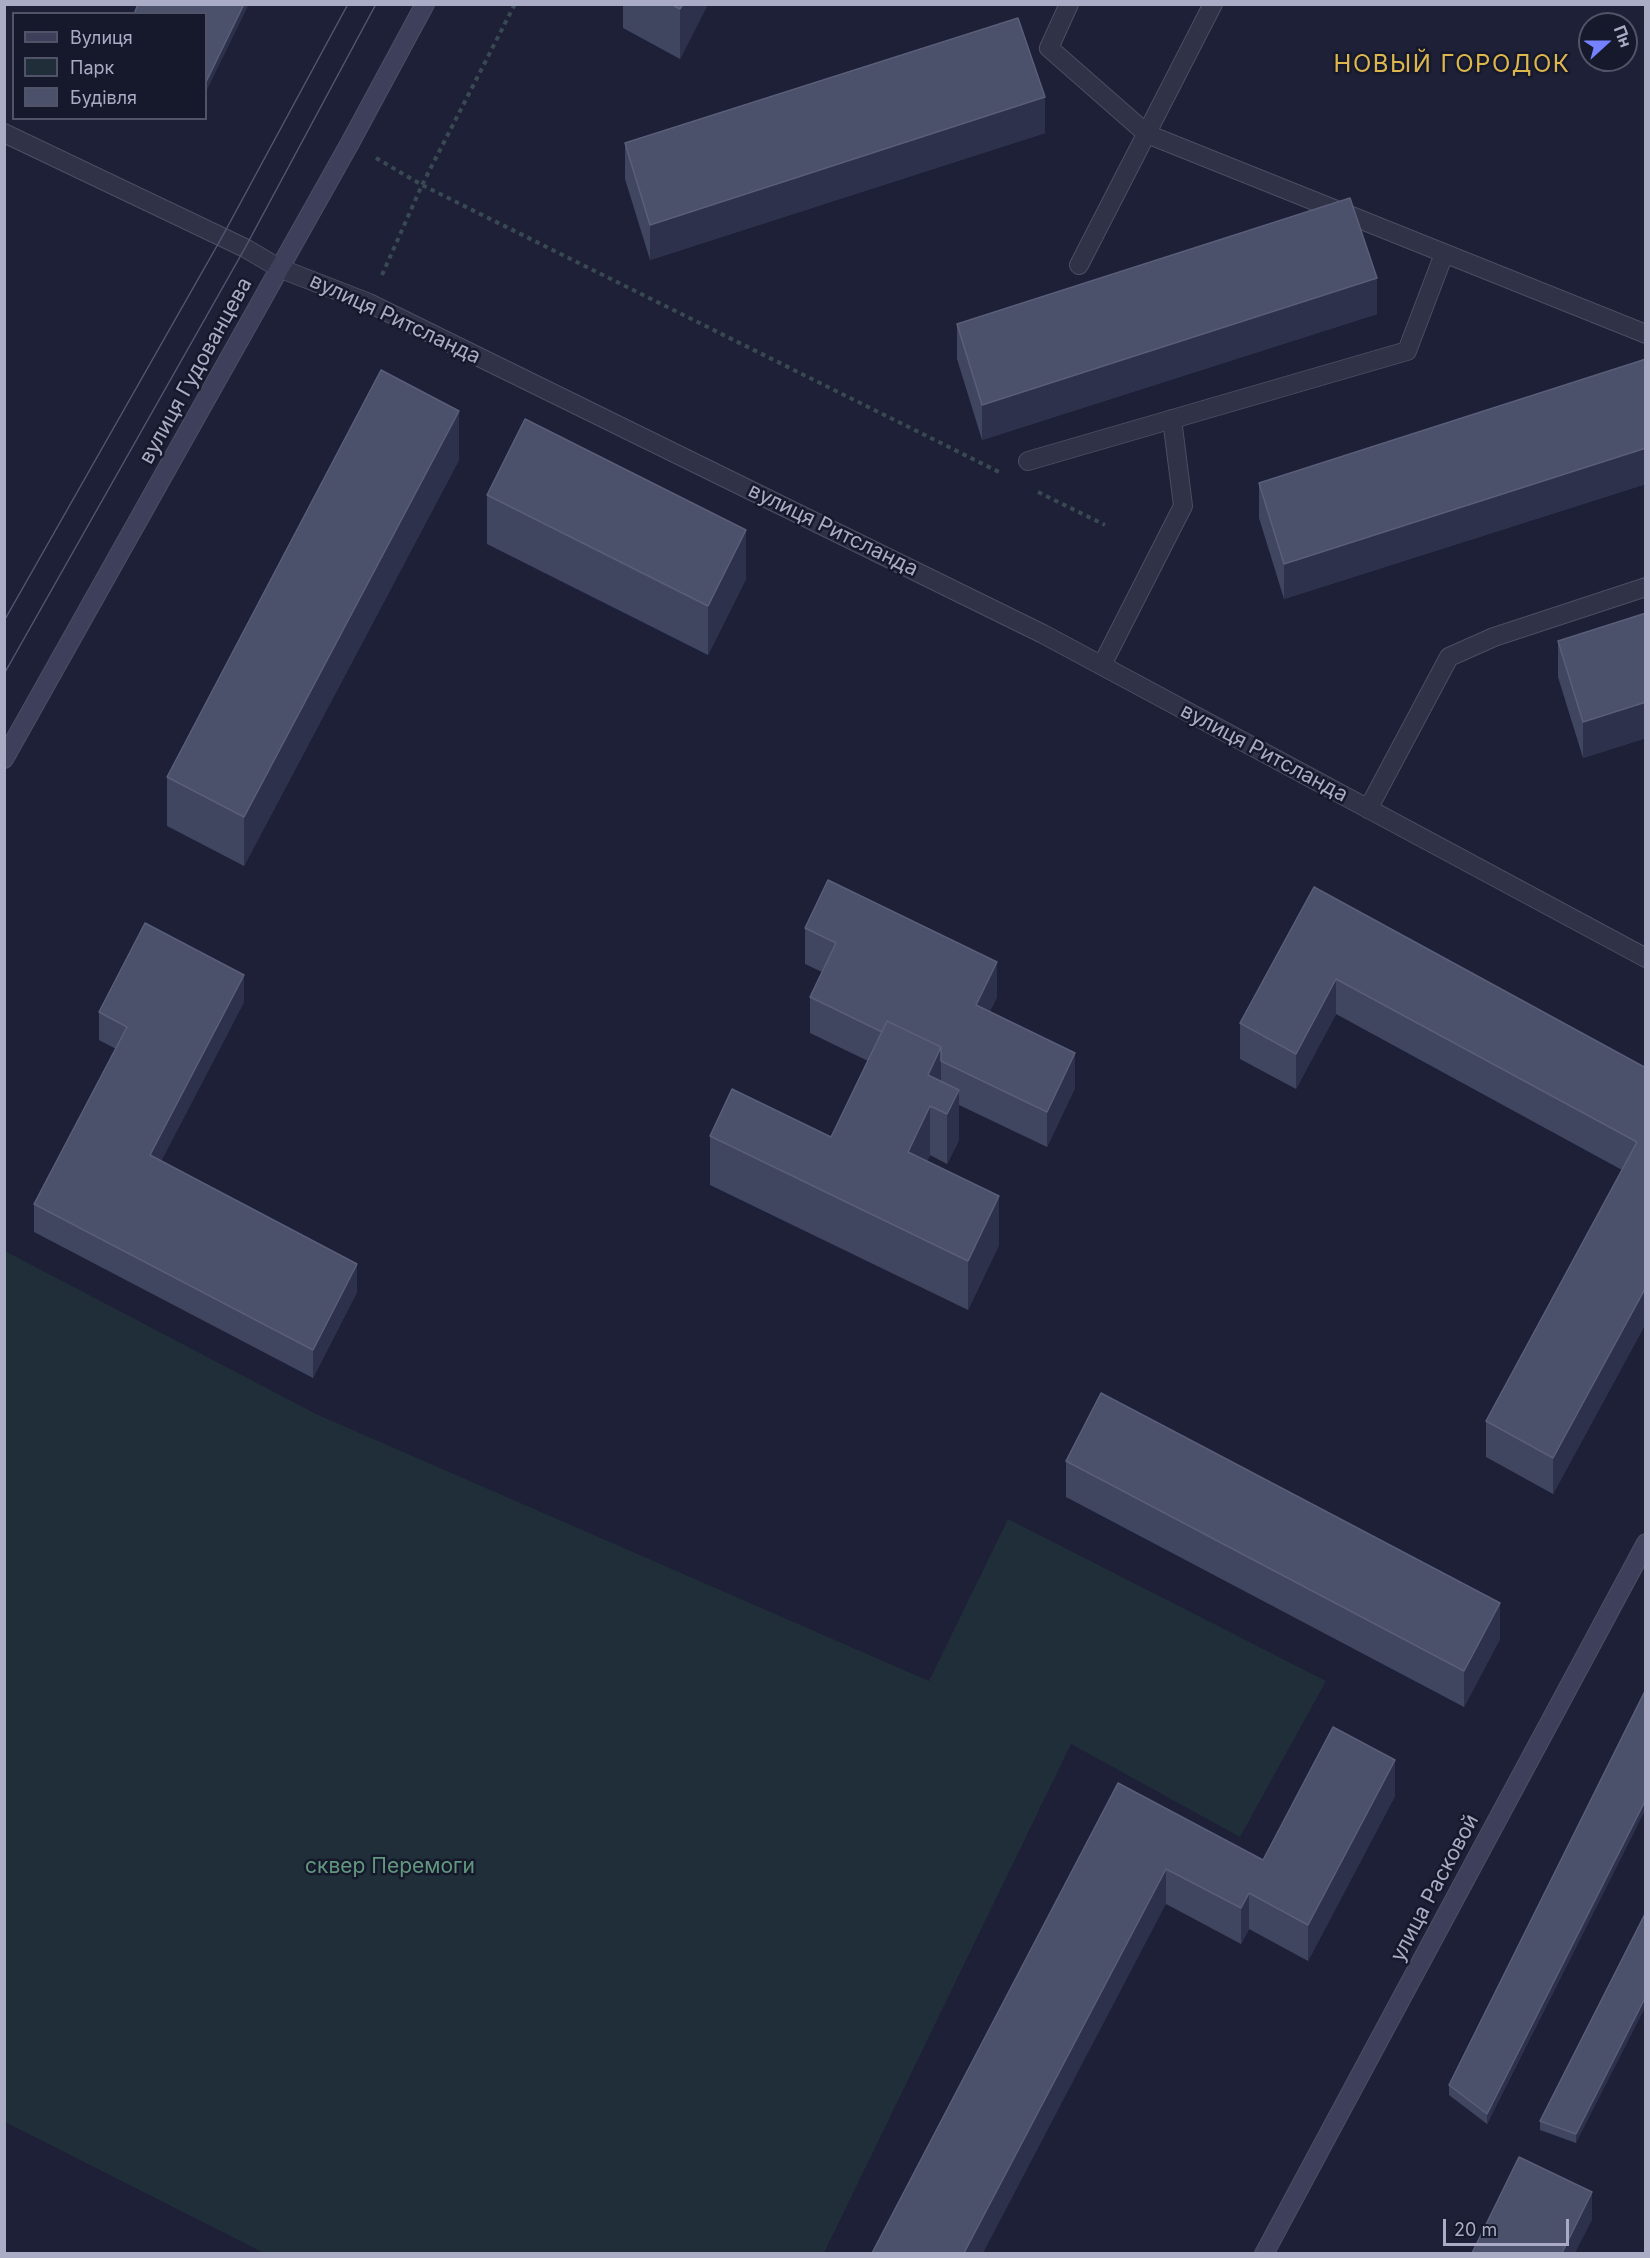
<!DOCTYPE html>
<meta charset="utf-8">
<style>
body{margin:0}
#map{position:relative;width:1650px;height:2258px;overflow:hidden;background:#1d2037;font-family:Inter,sans-serif}
canvas{display:block}
.frame{position:absolute;inset:0;border:6px solid #aaacc5;pointer-events:none}
.legend{position:absolute;left:12px;top:12px;width:195px;height:108px;box-sizing:border-box;background:#16192c;border:2px solid #515469;margin:0;padding:8px 10px;list-style:none;font-size:18px;color:#aaacc5}
.legend li{display:flex;align-items:center;gap:12px;height:30px}
.legend b{width:30px;border:2px solid #515469}
.north{position:absolute;left:1578px;top:12px;width:60px;height:60px;box-sizing:border-box;background:#16192c;border:2px solid #515469;border-radius:50%;rotate:69deg;font-size:16px;font-weight:700;line-height:24px;text-align:center;color:#aaacc5}
.north::after{content:'';display:block;margin:auto;width:21px;height:27px;background:#7582ff;clip-path:polygon(50% 0,100% 100%,50% 72%,0 100%)}
.scale{position:absolute;left:1443px;top:2219px;width:126px;height:27px;box-sizing:border-box;border:3px solid #aaacc5;border-top:0;padding-left:8px;font-size:18px;line-height:21px;white-space:nowrap;color:#aaacc5;-webkit-text-stroke:4px #16192c;paint-order:stroke}
</style>
<div id="map">
<canvas width="1650" height="2258"></canvas>
<div class="frame"></div>
<ul class="legend">
<li><b style="height:8px;background:#3e405b"></b>Вулиця</li>
<li><b style="height:16px;background:#1f2e38"></b>Парк</li>
<li><b style="height:16px;background:#4b506b"></b>Будівля</li>
</ul>
<div class="north">Пн</div>
<div class="scale">20 m</div>
</div>
<script>
const c = document.querySelector('canvas').getContext('2d');
c.lineJoin = 'round';
function paint(path, color) { c.fillStyle = color; c.fill(path, 'evenodd'); }
const toPath = rows => new Path2D(rows.map(r => 'M' + r).join(''));
function stroke(path, color, width, dash) { c.strokeStyle = color; c.lineWidth = width; c.lineCap = dash ? 'butt' : 'round'; c.setLineDash(dash || []); c.stroke(path); }
function write(font, color, halo, rows, align = 'center') {
  c.font = font + ' Inter,sans-serif'; c.lineWidth = 5; c.setLineDash([]); c.textBaseline = 'middle'; c.strokeStyle = halo; c.fillStyle = color; for (const [text, x, y, turn = 0] of rows) {
    c.save(); c.translate(x, y); c.rotate((+turn || 0) * Math.PI / 180); c.textAlign = isNaN(turn) ? turn : align; if (halo) c.strokeText(text, 0, 0); c.fillText(text, 0, 0); c.restore();
  }
}
const green = toPath([
 [5,1251,316,1414,929,1681,1008,1519,1326,1681,1240,1837,1071,1744,824,2253,264,2253,5,2122]
]);
const path = toPath([
 [376,158,422,185,999,472],
 [382,275,422,185,515,4],
 [1038,492,1105,525]
]);
const lane = toPath([
 [1069,4,1049,48,1147,134,1646,334],
 [1079,265,1213,4],
 [1028,461,1407,351,1444,254],
 [1102,665,1183,506,1172,419],
 [1368,809,1449,657,1494,637,1646,587]
]);
const street = toPath([
 [4,133,245,248,279,268,369,303,1043,634,1646,958]
]);
const secondary = toPath([
 [4,759,350,143,425,4],
 [1264,2254,1646,1543]
]);
const tram = toPath([
 [4,621,222,237,348,4],
 [4,674,245,248,376,4]
]);
const wall = toPath([
 [623,4,708,4,680,59,623,28],
 [1045,133,650,260,625,179,625,143],
 [1377,314,982,440,957,359,957,324],
 [1646,359,1646,484,1284,599,1259,518,1259,483],
 [459,460,244,866,167,826,167,777],
 [487,495,746,579,708,655,487,544],
 [1646,613,1646,738,1583,758,1558,677,1558,641],
 [1314,887,1646,1068,1646,1323,1553,1494,1486,1457,1486,1421,1622,1170,1336,1014,1296,1089,1240,1059,1240,1023],
 [805,928,997,997,990,1011,1075,1088,1047,1147,959,1105,959,1140,947,1164,930,1155,927,1161,999,1245,968,1310,710,1185,710,1136,831,1137,868,1061,810,1033,810,997,822,972,805,964],
 [244,1002,161,1161,357,1292,313,1378,34,1232,34,1204,116,1049,99,1040,99,1012],
 [1066,1461,1500,1639,1464,1707,1066,1497],
 [1646,1689,1646,1808,1487,2124,1449,2095,1449,2085],
 [1118,1783,1263,1860,1395,1796,1308,1961,1249,1929,1241,1944,1166,1904],
 [1646,1912,1576,2143,1540,2130,1540,2121]
]);
const shadedWall = toPath([
 [244,4,249,4,206,92,206,82],
 [683,4,708,4,680,59,680,9],
 [1045,97,1045,133,650,260,650,225],
 [1377,278,1377,314,982,440,982,405],
 [459,411,459,460,244,866,244,817],
 [1646,448,1646,484,1284,599,1284,564],
 [746,530,746,579,708,655,708,606],
 [1646,702,1646,738,1583,758,1583,722],
 [997,962,997,997,976,1040,976,1005],
 [244,975,244,1002,150,1183,150,1155],
 [1336,979,1336,1014,1296,1089,1296,1054],
 [941,1047,941,1097,930,1106,930,1155,908,1201,908,1152,928,1075],
 [1075,1053,1075,1088,1047,1147,1047,1112],
 [959,1090,959,1140,947,1164,947,1114],
 [999,1196,999,1245,968,1310,968,1261],
 [357,1264,357,1292,313,1378,313,1350],
 [1646,1287,1646,1323,1553,1494,1553,1458],
 [1500,1603,1500,1639,1464,1707,1464,1671],
 [1395,1760,1395,1796,1308,1961,1308,1925],
 [1646,1799,1646,1808,1487,2124,1487,2114],
 [1166,1869,1166,1904,983,2253,964,2253],
 [1249,1893,1249,1929,1241,1944,1241,1908],
 [1646,1996,1646,2006,1576,2143,1576,2134],
 [1592,2192,1592,2220,1575,2253,1562,2253]
]);
const building = toPath([
 [138,4,244,4,206,82,206,14,134,14,138,4],
 [671,4,683,4,680,9,671,4],
 [1018,18,1045,97,650,225,625,143,1018,18],
 [1350,198,1377,278,982,405,957,324,1350,198],
 [1646,359,1646,448,1284,564,1259,483,1646,359],
 [381,370,459,411,244,817,167,777,381,370],
 [525,419,746,530,708,606,487,495,525,419],
 [1646,613,1646,702,1583,722,1558,641,1646,613],
 [828,880,997,962,976,1005,1075,1053,1047,1112,941,1061,941,1047,887,1021,882,1032,810,997,836,943,805,928,828,880],
 [1314,887,1646,1068,1646,1287,1553,1458,1486,1421,1637,1142,1336,979,1296,1054,1240,1023,1314,887],
 [145,923,244,975,150,1155,357,1264,313,1350,34,1204,127,1027,99,1012,145,923],
 [887,1021,941,1047,928,1075,959,1090,947,1114,930,1106,908,1152,999,1196,968,1261,710,1136,732,1089,831,1137,887,1021],
 [1101,1393,1500,1603,1464,1671,1066,1461,1101,1393],
 [1646,1689,1646,1799,1487,2114,1449,2085,1646,1689],
 [1333,1727,1395,1760,1308,1925,1249,1893,1241,1908,1166,1869,964,2253,872,2253,1118,1783,1263,1860,1333,1727],
 [1646,1912,1646,1996,1576,2134,1540,2121,1646,1912],
 [1519,2157,1592,2192,1562,2253,1472,2253,1519,2157]
]);
const streetNames = [
 ["вулиця Ритсланда",395,319,25],
 ["вулиця Гудованцева",196,371,-61],
 ["вулиця Ритсланда",833,530,26],
 ["вулиця Ритсланда",1264,753,28],
 ["улица Расковой",1435,1888,-62]
];
const parkNames = [
 ["сквер Перемоги",390,1867]
];
const quarterNames = [
 ["НОВЫЙ ГОРОДОК",1452,65]
];
paint(green, '#1f2e38');
stroke(lane, '#4b4e63', 20);
stroke(street, '#4b4e63', 20);
stroke(secondary, '#4b4e63', 20);
stroke(path, '#394953', 4, [4.5, 4.5]);
stroke(lane, '#303348', 18);
stroke(street, '#303348', 18);
stroke(secondary, '#3e405b', 18);
stroke(tram, '#525570', 1.5);
paint(wall, '#404560');
paint(shadedWall, '#2d314b');
paint(building, '#4b506b');
stroke(building, '#5a5e79', 1.5);
write('21px', '#aaacc5', '#16192c', streetNames);
write('21px', '#60977d', '#16192c', parkNames);
c.letterSpacing = '1.5px';
write('24px', '#ddb64d', '#16192c', quarterNames);
c.letterSpacing = '0px';
</script>
